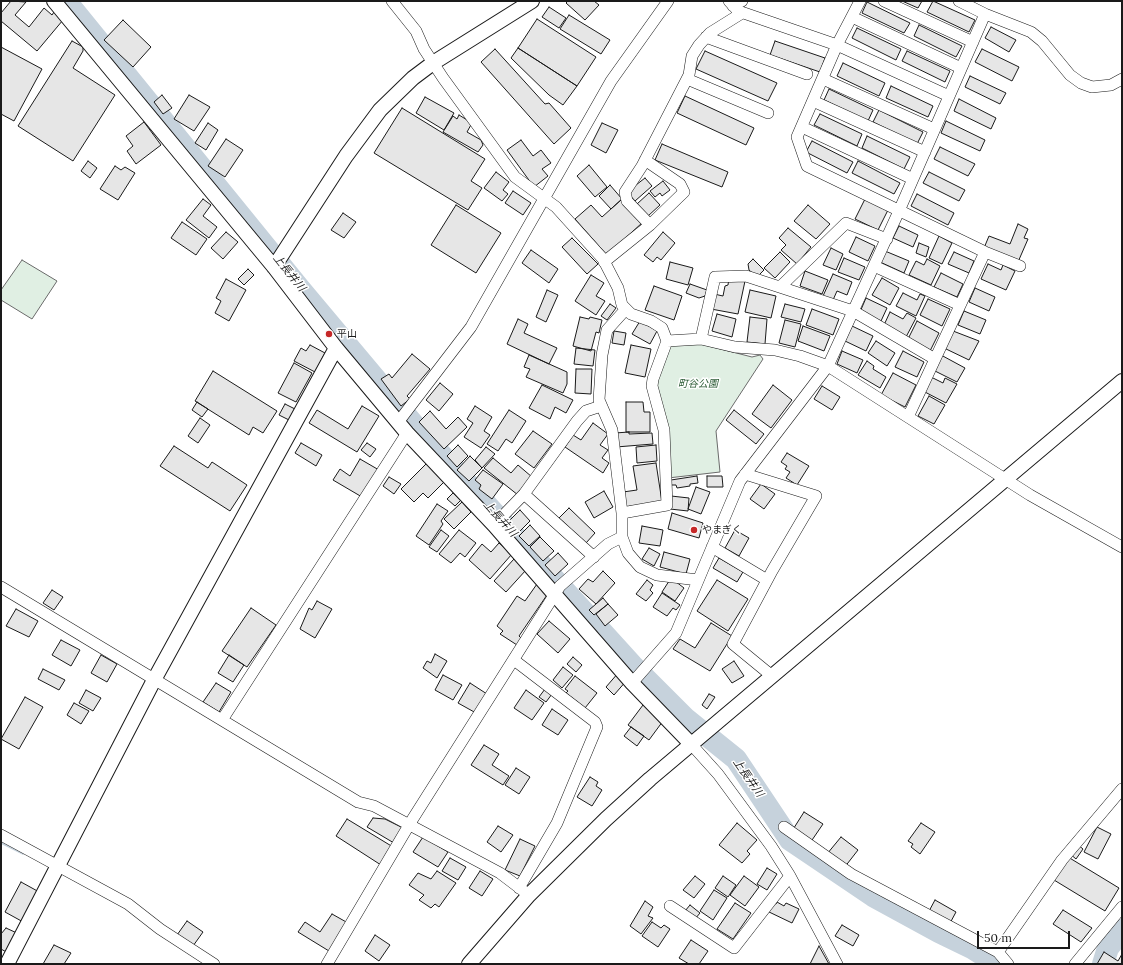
<!DOCTYPE html>
<meta charset="utf-8">
<style>
body{margin:0}
#map{position:relative;width:1123px;height:965px;overflow:hidden;background:#fff;font-family:Lora,serif}
canvas{display:block}
.frame{position:absolute;inset:0;border:2px solid #1a1a1a;pointer-events:none}
.scale{position:absolute;left:977px;top:931px;width:93px;height:18px;box-sizing:border-box;border:2px solid #1a1a1a;border-top:0;padding-left:5px;font-size:12px;line-height:14px;white-space:nowrap;color:#1a1a1a;-webkit-text-stroke:3px #fff;paint-order:stroke}
</style>
<div id="map">
<canvas width="1123" height="965"></canvas>
<div class="frame"></div>
<div class="scale">50 m</div>
</div>
<script>
const c = document.querySelector('canvas').getContext('2d');
c.lineJoin = 'round';
function paint(path, color) { c.fillStyle = color; c.fill(path, 'evenodd'); }
const toPath = rows => new Path2D(rows.map(r => 'M' + r).join(''));
function stroke(path, color, width, dash) { c.strokeStyle = color; c.lineWidth = width; c.lineCap = dash ? 'butt' : 'round'; c.setLineDash(dash || []); c.stroke(path); }
function write(font, color, halo, rows, align = 'center') {
  c.font = font + ' Lora,"Noto Sans JP",serif'; c.lineWidth = 3; c.setLineDash([]); c.textBaseline = 'middle'; c.strokeStyle = halo; c.fillStyle = color; for (const [text, x, y, turn = 0] of rows) {
    c.save(); c.translate(x, y); c.rotate((+turn || 0) * Math.PI / 180); c.textAlign = isNaN(turn) ? turn : align; if (halo) c.strokeText(text, 0, 0); c.fillText(text, 0, 0); c.restore();
  }
}
const green = toPath([
 [22,260,57,281,32,319,1,300,1,290,22,260],
 [697,343,752,357,760,355,763,359,716,431,720,472,668,478,656,381,669,344,697,343]
]);
const stream = toPath([
 [1,842,23,853]
]);
const river = toPath([
 [66,1,300,289,415,426,632,665,685,718,736,759,790,840,873,896,939,932,972,948,997,964],
 [1103,964,1108,948,1122,930]
]);
const building = toPath([
 [11,1,26,2,15,15,29,27,44,8,52,15,54,12,63,20,37,51,1,21,1,13,11,1],
 [568,1,594,1,599,5,585,20,566,3,568,1],
 [902,1,922,1,918,8,902,1],
 [933,1,975,20,969,32,927,12,933,1],
 [867,2,910,23,904,33,862,13,867,2],
 [549,7,566,18,559,28,542,17,549,7],
 [569,15,610,40,601,54,560,29,569,15],
 [537,19,596,57,577,86,518,48,537,19],
 [123,20,151,47,133,67,104,40,123,20],
 [919,25,962,46,956,57,914,36,919,25],
 [991,27,1016,40,1009,52,985,38,991,27],
 [857,28,901,49,896,60,852,38,857,28],
 [72,41,83,47,83,51,73,68,115,95,73,161,18,126,72,41],
 [775,41,825,58,820,72,770,55,775,41],
 [1,47,42,69,14,121,1,114,1,47],
 [518,48,577,86,563,105,549,95,511,58,518,48],
 [495,49,545,104,549,103,571,128,554,144,481,62,495,49],
 [982,49,1019,67,1012,81,975,62,982,49],
 [705,51,777,83,768,101,696,69,705,51],
 [907,51,950,71,945,82,902,61,907,51],
 [843,63,885,83,879,96,837,76,843,63],
 [970,76,1006,93,1000,104,965,87,970,76],
 [891,86,933,106,928,117,886,98,891,86],
 [829,89,873,110,868,121,824,100,829,89],
 [162,95,172,108,163,114,154,102,162,95],
 [189,95,210,107,194,131,174,119,189,95],
 [685,96,754,128,746,145,677,113,685,96],
 [425,97,454,113,444,130,416,113,425,97],
 [959,99,996,118,991,129,954,111,959,99],
 [402,108,485,159,471,181,482,188,468,210,374,153,402,108],
 [879,110,923,132,917,144,873,122,879,110],
 [820,114,862,134,857,146,814,125,820,114],
 [459,115,472,123,467,132,481,140,483,145,478,152,443,132,453,116,457,119,459,115],
 [946,121,985,140,980,151,941,133,946,121],
 [144,122,161,145,136,164,127,151,133,146,126,136,144,122],
 [208,123,218,130,206,150,195,143,208,123],
 [602,123,618,130,606,153,591,145,602,123],
 [867,136,910,157,904,169,862,148,867,136],
 [226,139,243,150,225,177,208,166,226,139],
 [521,140,533,156,541,150,551,163,542,169,548,176,534,187,507,150,521,140],
 [812,141,853,162,847,173,806,152,812,141],
 [662,144,728,172,722,187,655,160,662,144],
 [940,147,975,164,968,176,934,159,940,147],
 [88,161,97,168,90,178,81,171,88,161],
 [858,161,900,183,894,194,852,173,858,161],
 [589,165,607,187,595,197,577,176,589,165],
 [115,166,121,170,125,167,135,173,118,200,100,189,115,166],
 [496,172,509,182,503,190,508,194,502,201,484,188,496,172],
 [929,172,965,190,959,201,923,183,929,172],
 [645,178,652,186,635,201,627,192,645,178],
 [663,181,670,190,662,196,660,193,655,197,650,191,663,181],
 [610,185,622,199,611,209,599,196,610,185],
 [513,191,531,203,523,215,505,203,513,191],
 [649,193,660,205,648,216,637,204,649,193],
 [917,194,954,213,948,225,911,206,917,194],
 [203,199,211,205,203,216,217,227,209,238,186,220,203,199],
 [622,199,643,222,607,255,575,219,591,205,602,217,622,199],
 [865,199,888,210,878,230,855,219,865,199],
 [456,205,501,233,476,273,431,245,456,205],
 [808,205,830,224,816,239,794,221,808,205],
 [343,213,356,222,344,238,331,230,343,213],
 [182,222,207,239,196,255,171,238,182,222],
 [1018,224,1028,229,1024,238,1028,239,1018,262,984,248,989,236,1010,244,1018,224],
 [899,226,918,235,913,247,893,238,899,226],
 [788,228,811,247,797,264,781,250,786,245,779,238,788,228],
 [226,232,238,242,223,259,211,248,226,232],
 [663,232,675,243,661,260,657,257,653,262,644,255,663,232],
 [939,236,952,243,942,264,929,258,939,236],
 [856,237,875,246,868,261,849,252,856,237],
 [572,238,598,264,587,274,562,247,572,238],
 [919,243,929,247,926,257,916,253,919,243],
 [831,248,843,254,836,270,823,265,831,248],
 [531,250,558,269,549,283,522,263,531,250],
 [885,251,909,261,904,273,880,262,885,251],
 [780,252,790,262,775,278,764,268,780,252],
 [954,252,974,261,969,273,948,264,954,252],
 [844,258,865,267,859,280,838,272,844,258],
 [753,259,764,270,757,277,749,270,748,264,753,259],
 [927,259,940,266,931,285,909,275,916,261,924,265,927,259],
 [670,262,693,268,688,285,666,279,670,262],
 [988,264,1001,270,1003,265,1015,271,1006,290,981,279,988,264],
 [248,269,254,275,244,285,238,279,248,269],
 [805,271,828,280,822,294,800,286,805,271],
 [941,273,963,284,957,297,934,287,941,273],
 [833,274,852,282,847,295,837,291,833,300,823,296,833,274],
 [591,275,604,283,596,296,605,301,596,315,575,301,591,275],
 [729,278,745,281,738,314,711,309,714,294,723,296,725,286,728,285,729,278],
 [882,278,899,288,890,305,872,295,882,278],
 [226,279,246,290,229,321,215,313,221,301,216,298,226,279],
 [690,284,707,290,705,296,699,298,686,293,690,284],
 [654,286,682,296,674,320,645,310,654,286],
 [975,288,995,297,989,311,969,302,975,288],
 [547,290,558,295,546,322,536,317,547,290],
 [750,290,776,296,771,318,745,312,750,290],
 [903,293,917,300,920,294,925,296,916,316,896,306,903,293],
 [866,298,887,308,881,321,860,312,866,298],
 [928,299,950,309,942,326,920,315,928,299],
 [610,304,616,308,607,320,601,316,610,304],
 [785,304,805,309,801,322,781,317,785,304],
 [812,309,839,319,833,335,806,325,812,309],
 [964,311,986,320,980,334,958,325,964,311],
 [890,312,903,319,907,313,916,318,906,337,884,325,890,312],
 [717,314,736,319,732,337,712,331,717,314],
 [580,317,589,319,590,317,602,320,599,333,596,332,591,351,573,346,580,317],
 [750,317,767,319,765,344,747,342,750,317],
 [518,319,528,324,524,333,557,348,549,364,507,344,518,319],
 [785,320,801,324,795,347,779,343,785,320],
 [640,321,657,331,650,344,632,334,640,321],
 [917,321,939,333,930,351,908,339,917,321],
 [803,326,830,336,824,351,798,341,803,326],
 [852,326,873,336,866,351,845,341,852,326],
 [614,331,626,333,624,345,612,343,614,331],
 [953,331,979,341,969,360,944,348,953,331],
 [876,341,895,353,887,366,868,353,876,341],
 [310,345,325,353,315,372,294,361,301,348,306,351,310,345],
 [631,345,651,349,645,377,625,373,631,345],
 [576,348,595,350,593,366,574,364,576,348],
 [842,351,863,360,857,373,837,364,842,351],
 [903,351,924,362,917,377,895,367,903,351],
 [412,354,430,369,407,396,410,399,401,406,381,379,389,374,392,378,412,354],
 [529,355,567,372,567,384,563,393,526,377,530,369,524,367,529,355],
 [941,355,965,368,957,382,933,370,941,355],
 [867,361,874,366,873,369,886,377,880,388,858,375,867,361],
 [294,363,312,373,296,402,278,393,294,363],
 [576,369,592,369,591,394,575,393,576,369],
 [213,371,277,411,263,433,253,427,249,435,195,401,213,371],
 [893,373,916,385,905,407,881,395,893,373],
 [931,377,943,383,945,378,957,384,946,403,923,391,931,377],
 [440,383,453,394,439,411,426,400,440,383],
 [542,385,573,400,566,413,555,407,550,419,529,408,542,385],
 [773,385,792,400,771,428,752,414,773,385],
 [822,386,840,397,832,410,814,399,822,386],
 [929,396,945,405,934,424,918,416,929,396],
 [197,402,208,409,202,417,192,410,197,402],
 [626,402,643,402,644,412,650,412,650,432,626,432,626,402],
 [285,404,295,409,289,420,279,415,285,404],
 [362,406,379,416,357,452,309,423,317,410,348,429,362,406],
 [475,406,492,417,484,431,490,435,481,448,464,437,473,423,467,419,475,406],
 [509,410,526,421,512,443,506,439,498,451,487,444,509,410],
 [734,410,764,434,756,444,726,420,734,410],
 [430,411,446,429,458,417,467,427,444,449,419,422,430,411],
 [200,418,210,425,198,443,188,436,200,418],
 [593,423,608,434,600,445,608,450,602,458,609,463,603,473,565,447,573,435,581,440,593,423],
 [533,431,552,444,534,468,515,454,533,431],
 [629,432,629,434,652,433,653,444,616,447,615,433,629,432],
 [301,443,322,455,316,466,295,453,301,443],
 [367,443,376,449,370,457,361,450,367,443],
 [458,445,468,456,457,467,447,456,458,445],
 [656,445,657,461,637,463,636,447,656,445],
 [174,446,208,468,212,462,247,485,230,511,160,466,174,446],
 [486,447,495,454,482,468,475,460,486,447],
 [787,453,809,466,797,485,786,478,790,472,785,469,787,466,781,462,787,453],
 [470,456,482,468,469,481,457,470,470,456],
 [493,458,511,473,518,465,532,477,518,495,484,468,493,458],
 [360,459,379,470,362,497,333,480,340,469,350,476,360,459],
 [427,463,445,481,428,498,423,493,414,502,401,489,427,463],
 [656,463,662,502,625,507,623,492,637,490,633,466,656,463],
 [483,470,503,484,492,499,479,489,481,485,475,480,483,470],
 [697,476,698,483,690,484,690,486,677,488,676,485,671,485,671,480,697,476],
 [707,476,722,476,723,487,707,487,707,476],
 [389,477,401,484,394,494,383,486,389,477],
 [761,484,775,494,764,509,750,499,761,484],
 [696,487,710,492,701,514,688,509,696,487],
 [604,491,613,507,594,518,585,502,604,491],
 [453,493,461,500,455,506,447,499,453,493],
 [671,496,689,498,688,511,670,509,671,496],
 [462,502,471,512,454,529,444,519,462,502],
 [437,504,448,511,441,521,443,524,429,545,416,536,437,504],
 [569,508,595,533,586,543,559,518,569,508],
 [520,510,530,521,517,534,507,523,520,510],
 [672,513,703,523,699,538,668,529,672,513],
 [530,525,540,536,529,546,519,536,530,525],
 [642,526,663,530,660,546,639,543,642,526],
 [441,530,449,536,437,552,429,547,441,530],
 [459,530,476,543,465,557,460,553,451,563,439,554,459,530],
 [735,530,749,538,739,556,725,548,735,530],
 [540,537,554,551,543,561,530,547,540,537],
 [499,543,512,554,490,579,469,560,482,544,491,552,499,543],
 [649,548,660,554,654,566,642,559,649,548],
 [664,552,690,559,686,574,660,567,664,552],
 [558,553,568,564,555,576,545,565,558,553],
 [719,558,743,572,737,582,713,568,719,558],
 [514,559,526,570,506,592,494,581,514,559],
 [603,571,615,583,596,604,579,589,588,579,593,582,603,571],
 [671,578,684,588,675,601,662,592,671,578],
 [647,580,653,585,650,590,653,593,646,601,636,594,647,580],
 [717,580,748,599,728,631,697,611,717,580],
 [537,584,549,592,519,636,522,639,517,645,500,634,503,631,497,626,517,596,525,601,537,584],
 [52,590,63,597,54,610,43,603,52,590],
 [662,593,680,605,676,610,673,608,667,616,653,607,662,593],
 [603,598,608,604,594,615,589,610,603,598],
 [317,601,332,609,315,638,300,629,309,608,312,610,317,601],
 [608,604,618,615,605,626,596,614,608,604],
 [251,608,276,625,247,667,222,651,251,608],
 [16,609,38,621,29,637,6,626,16,609],
 [549,621,570,639,558,653,537,634,549,621],
 [711,623,732,636,710,671,673,649,680,639,695,648,711,623],
 [61,640,80,650,71,666,52,655,61,640],
 [435,654,447,661,437,678,423,668,427,661,431,663,435,654],
 [101,655,117,664,107,682,91,673,101,655],
 [229,655,244,665,233,682,218,673,229,655],
 [573,657,582,665,576,672,567,664,573,657],
 [734,661,744,676,732,683,722,669,734,661],
 [563,667,573,675,562,688,553,680,563,667],
 [43,669,65,680,59,690,38,679,43,669],
 [619,672,627,680,614,695,606,687,619,672],
 [443,675,462,685,453,700,435,690,443,675],
 [575,676,597,693,585,708,566,693,568,691,565,689,575,676],
 [216,683,231,692,219,712,203,702,216,683],
 [470,683,487,694,476,713,458,703,470,683],
 [545,689,552,694,546,702,539,697,545,689],
 [86,690,101,698,93,711,79,703,86,690],
 [526,690,544,703,532,720,514,708,526,690],
 [709,694,715,697,707,709,702,705,709,694],
 [25,697,43,707,19,749,1,739,25,697],
 [74,703,89,711,81,724,67,715,74,703],
 [643,705,663,721,649,740,628,725,643,705],
 [552,709,568,720,558,735,542,725,552,709],
 [631,727,644,736,637,746,624,736,631,727],
 [484,745,499,754,492,765,509,776,503,785,471,765,484,745],
 [516,768,530,777,519,794,505,785,516,768],
 [590,777,598,782,596,786,602,790,592,806,577,797,590,777],
 [804,812,823,824,810,843,792,831,804,812],
 [373,818,385,819,403,828,394,843,367,827,373,818],
 [347,819,393,847,381,865,336,836,347,819],
 [737,823,757,840,747,851,750,854,742,863,719,845,737,823],
 [921,823,935,832,920,854,911,847,913,844,908,841,921,823],
 [498,826,513,835,501,852,487,842,498,826],
 [1097,827,1111,834,1098,859,1084,852,1097,827],
 [423,837,448,852,438,867,413,852,423,837],
 [841,837,858,850,844,868,827,854,841,837],
 [520,839,535,846,520,876,505,870,520,839],
 [1077,844,1083,849,1076,859,1069,853,1077,844],
 [1068,857,1119,888,1105,911,1054,880,1068,857],
 [450,858,466,867,458,880,442,871,450,858],
 [767,868,777,874,767,890,757,884,767,868],
 [437,871,456,883,439,907,435,904,431,908,419,900,424,895,409,885,418,873,431,879,437,871],
 [480,871,493,879,482,896,469,888,480,871],
 [695,876,705,884,694,898,683,890,695,876],
 [723,876,736,885,728,897,715,888,723,876],
 [744,876,759,887,745,906,730,895,744,876],
 [21,882,41,893,25,923,5,912,21,882],
 [714,890,727,898,713,920,700,911,714,890],
 [935,900,956,912,949,925,928,913,935,900],
 [645,901,653,907,648,916,653,918,641,934,630,926,645,901],
 [772,902,776,904,777,902,784,906,786,903,799,909,792,923,767,911,772,902],
 [735,903,751,913,733,939,717,929,735,903],
 [690,905,700,913,695,919,685,911,690,905],
 [1063,910,1092,928,1081,942,1053,924,1063,910],
 [332,914,348,923,329,951,298,932,305,922,320,932,332,914],
 [187,921,203,932,193,946,177,935,187,921],
 [652,922,661,928,664,925,670,929,658,947,642,936,652,922],
 [842,925,859,935,853,946,835,936,842,925],
 [6,928,19,934,8,953,1,949,1,934,6,928],
 [375,935,390,945,379,961,365,951,375,935],
 [691,940,708,951,699,964,689,964,679,958,691,940],
 [54,945,71,953,64,964,43,964,54,945],
 [819,946,829,964,810,964,819,946],
 [1104,952,1118,961,1122,954,1122,964,1097,964,1104,952]
]);
const minor = toPath([
 [392,1,416,31,424,49,443,78,515,177,556,207,603,259,618,288,622,305,631,314,651,321,662,328,667,341],
 [729,1,738,11,837,45,949,96],
 [860,1,837,45,797,137,807,166,985,252,1020,266],
 [884,1,973,42],
 [733,6,742,1],
 [985,14,1031,32,1042,41,1070,75,1081,83,1092,87,1111,85,1122,79],
 [852,17,961,68],
 [706,37,807,74],
 [687,79,768,113],
 [823,79,934,129],
 [813,101,925,152],
 [802,127,913,179],
 [645,160,680,184,684,192,650,225],
 [604,262,650,225,627,201,625,192,642,166,689,75,692,56,699,45,710,33,742,13],
 [874,266,960,305],
 [780,287,846,223,887,239],
 [935,359,853,311,746,276,715,277,701,339,735,347,775,350,800,356,828,366,1030,495,1122,547],
 [908,417,985,252],
 [399,421,471,327,611,81,668,1],
 [745,474,816,496,772,571,733,644,772,676],
 [524,494,594,557],
 [622,513,612,430,599,400,602,355,607,330,626,309],
 [494,525,524,494,577,421,586,411,601,406],
 [622,537,628,553,640,567,657,575,698,580],
 [712,547,767,580],
 [1,587,358,802,374,806,500,873,529,895],
 [514,660,595,722,597,727,557,823,519,888],
 [632,683,676,633,740,481,828,366,899,211,985,14,959,1],
 [222,720,407,433],
 [691,744,718,774,771,846,790,876,837,964],
 [784,827,851,874,998,952],
 [1,835,128,904,160,929,214,964],
 [670,906,734,948,790,876],
 [327,964,412,820,560,586,608,544,622,537,622,513,667,505,664,430,652,386,653,379,667,341,701,339],
 [1008,964,998,952,1062,860,1122,789],
 [1075,964,1122,907]
]);
const tertiary = toPath([
 [54,1,274,267,336,348,407,433,494,525,632,683,691,744],
 [274,267,346,156,380,110,413,78,433,63,532,1],
 [7,964,154,680,336,348],
 [469,964,529,895,606,819,650,779,1122,381]
]);
const markers = [
 [329,334,4,"#c62828"],
 [694,530,4,"#c62828"]
];
const poiNames = [
 ["平山",337,334],
 ["やまぎく",702,530]
];
const parkNames = [
 ["町谷公園",698,384]
];
const waterNames = [
 ["上長井川",289,273,51],
 ["上長井川",500,519,48],
 ["上長井川",748,778,55]
];
paint(green, '#e0efe3');
stroke(green, '#6a6a6a', 1);
stroke(stream, '#c6d2dc', 3.5);
stroke(river, '#c6d2dc', 22);
paint(building, '#e6e6e6');
stroke(building, '#1a1a1a', 1);
stroke(minor, '#1a1a1a', 12);
stroke(tertiary, '#1a1a1a', 16);
stroke(minor, '#fff', 11);
stroke(tertiary, '#fff', 14);
for (const [x, y, r, color] of markers) { const dot = new Path2D(); dot.arc(x, y, r, 0, 2 * Math.PI); c.fillStyle = color; c.fill(dot); stroke(dot, '#fff', 1.5); }
write('10px', '#1a1a1a', '#fff', poiNames, 'left');
write('italic 10px', '#2b5a34', '#fff', parkNames);
write('italic 11px', '#1a1a1a', '#fff', waterNames);
</script>
